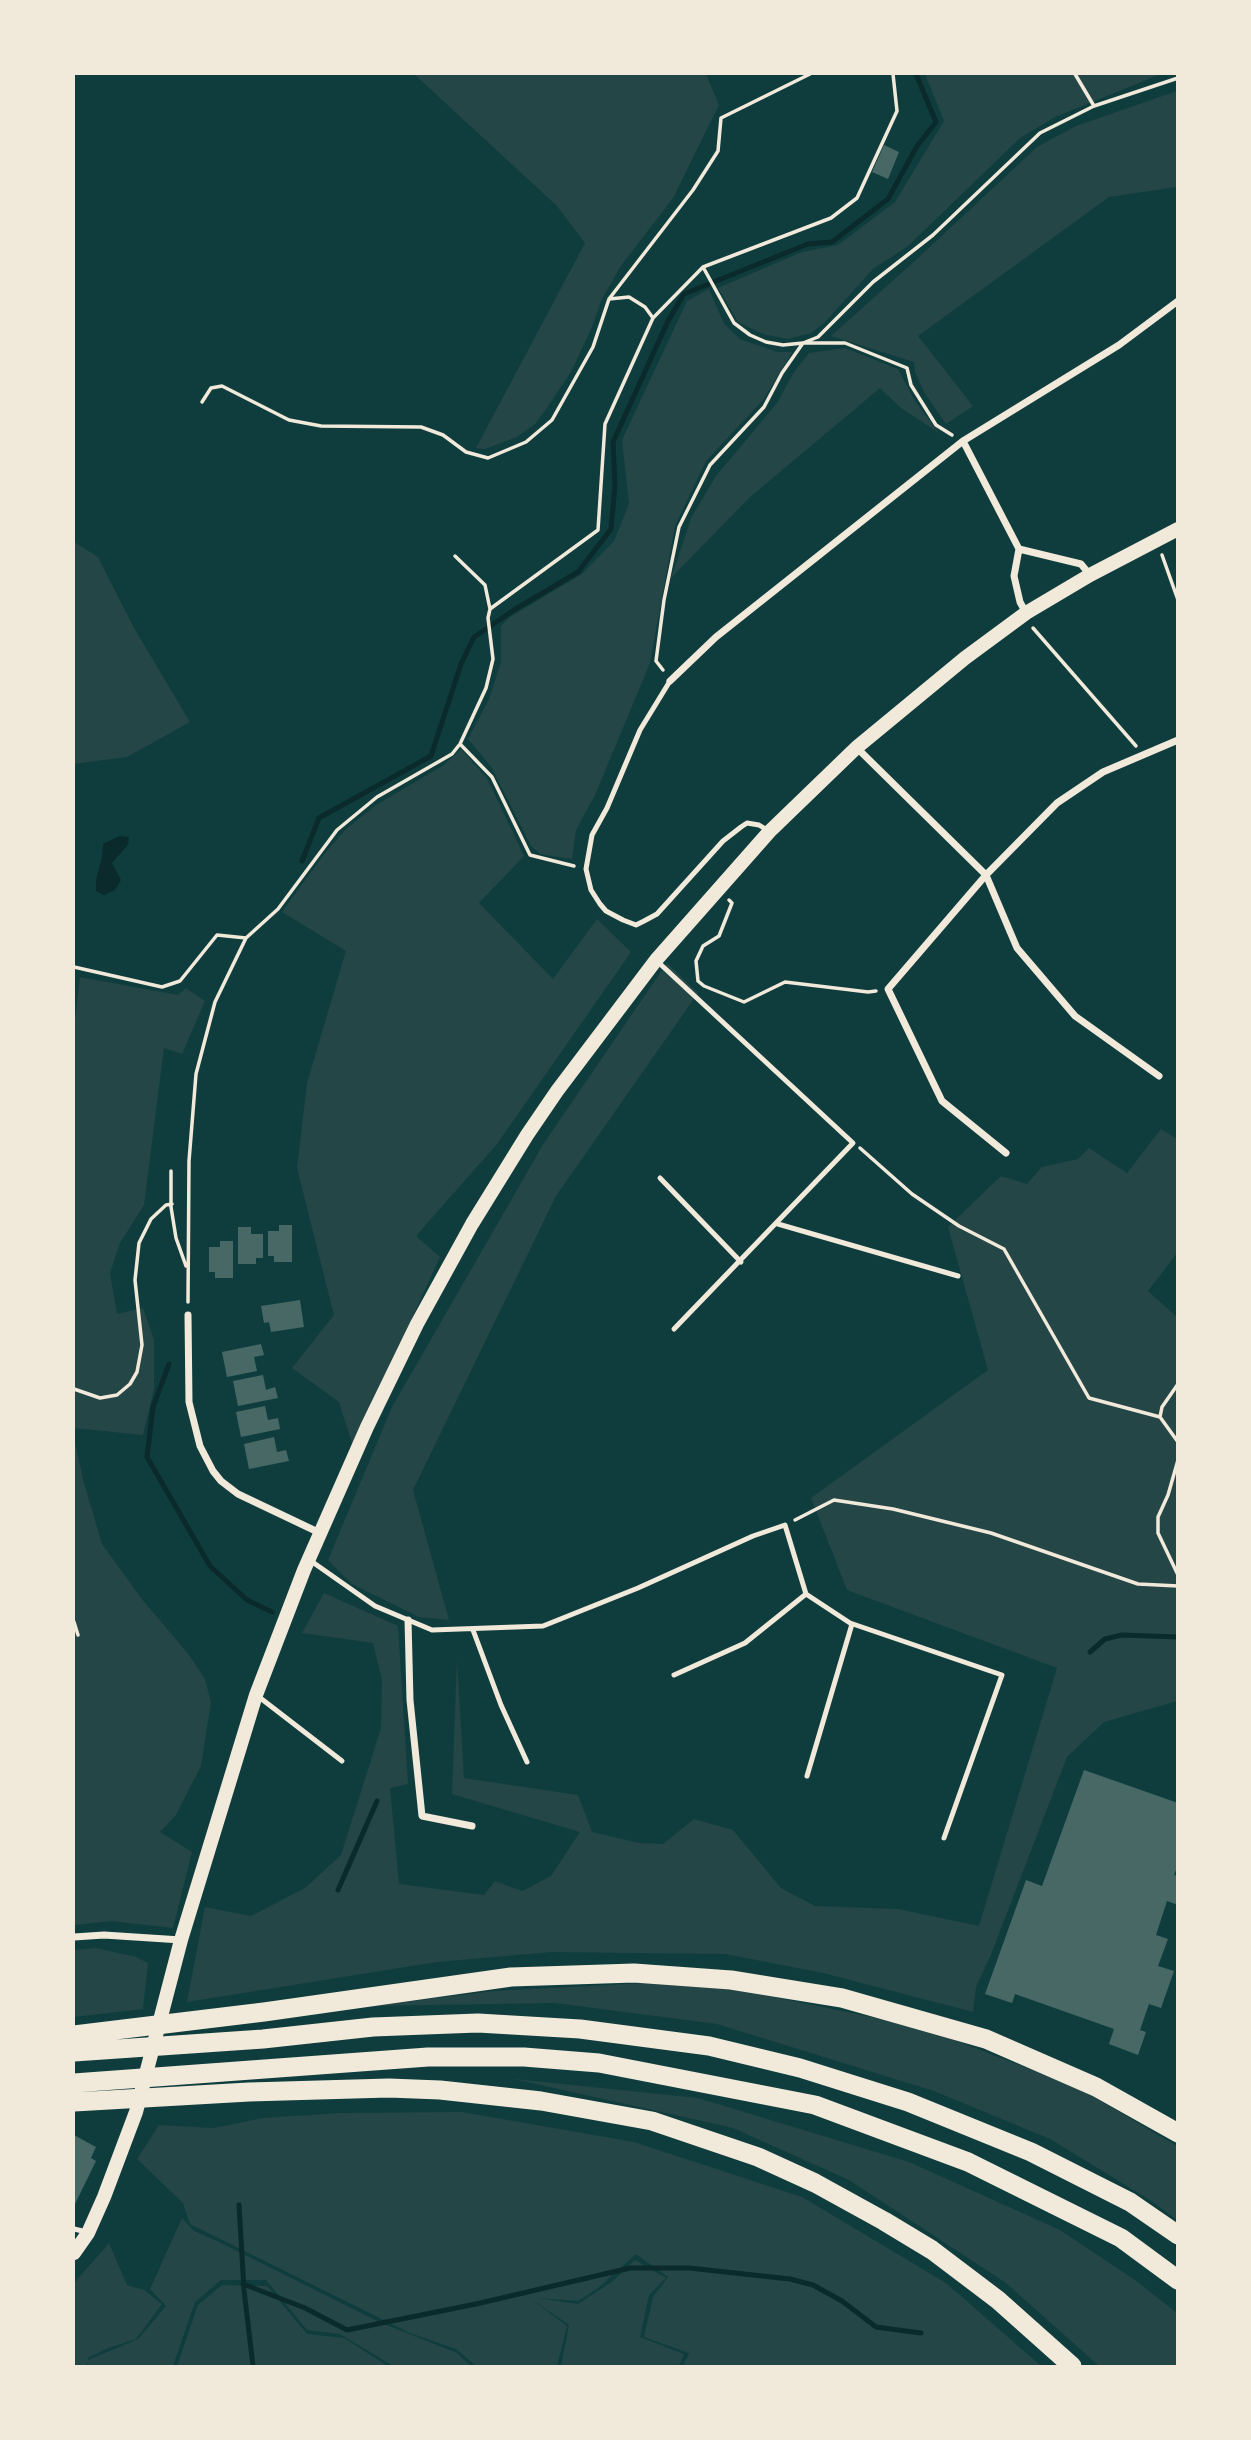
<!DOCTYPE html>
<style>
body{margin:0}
#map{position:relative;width:1251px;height:2440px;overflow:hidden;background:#0f3d3e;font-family:Barlow,sans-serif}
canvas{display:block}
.frame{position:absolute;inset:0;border:75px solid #f1e9da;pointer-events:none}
</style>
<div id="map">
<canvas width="1251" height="2440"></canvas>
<div class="frame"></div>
</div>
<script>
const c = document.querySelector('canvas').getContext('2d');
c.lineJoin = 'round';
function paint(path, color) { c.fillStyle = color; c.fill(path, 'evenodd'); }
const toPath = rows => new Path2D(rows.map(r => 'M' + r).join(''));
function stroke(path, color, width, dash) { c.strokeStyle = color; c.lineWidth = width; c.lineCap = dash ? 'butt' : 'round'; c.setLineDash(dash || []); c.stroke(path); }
const green = toPath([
 [414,74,706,74,719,105,673,198,620,267,601,301,592,327,571,372,544,412,535,424,517,437,485,449,476,448,585,243,557,206],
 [925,74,1161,74,1055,117,1020,138,908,246,873,269,824,323,811,333,788,339,763,334,738,322,718,288,802,252,838,245,895,202,944,121],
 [1177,91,1177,187,1109,197,918,336,973,406,946,424,924,392,915,372,914,362,831,336,917,259,1037,147,1076,126],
 [709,289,724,324,740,339,777,352,792,352,763,400,706,461,675,526,650,663,595,795,576,830,572,859,540,854,531,846,492,768,468,739,489,699,501,662,501,626,510,617,582,574,614,541,629,504,622,440,687,301],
 [845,348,898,369,915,401,939,433,901,408,880,388,750,497,671,578,692,516,716,476,777,403,794,372,809,353],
 [74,542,98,557,134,628,190,722,127,757,74,764],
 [461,749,487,778,524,856,479,903,553,979,597,919,631,952,497,1144,416,1236,440,1257,353,1446,339,1402,292,1368,334,1315,297,1168,307,1083,346,951,282,912,325,853,345,830,376,805,444,765],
 [667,963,698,993,556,1196,413,1490,449,1620,419,1617,352,1584,328,1560,392,1407,544,1143],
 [80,977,178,995,186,988,205,1001,182,1054,164,1048,144,1205,120,1243,110,1273,117,1314,143,1308,154,1340,154,1389,143,1435,74,1428,74,1027],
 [1161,1129,1177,1139,1177,1253,1148,1291,1177,1317,1177,1701,1104,1722,1067,1757,990,1957,976,1987,973,2012,823,1973,725,1954,552,1952,437,1962,187,2002,205,1907,251,1916,305,1888,341,1855,381,1728,382,1680,373,1643,302,1633,324,1593,398,1626,408,1784,390,1788,399,1884,484,1895,495,1881,522,1891,551,1876,580,1832,452,1794,457,1660,464,1778,578,1795,592,1832,639,1843,663,1844,694,1819,733,1830,781,1888,815,1906,898,1909,979,1926,1057,1668,847,1590,811,1498,988,1370,948,1227,1001,1176,1027,1184,1042,1167,1078,1159,1089,1148,1127,1173],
 [74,1438,84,1483,102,1544,141,1598,189,1655,205,1679,211,1702,201,1766,176,1815,160,1832,192,1852,173,1928,111,1921,74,1925],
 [96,1948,136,1957,148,1963,143,2009,74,2017,74,1950],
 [645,1983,730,1988,920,2027,1077,2087,1177,2146,1177,2220,1150,2200,1050,2139,934,2091,717,2024,555,2003,371,2006,494,1991],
 [514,2079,698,2098,909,2162,1060,2230,1135,2280,1177,2313,1177,2366,1099,2366,1006,2283,849,2180,733,2128],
 [462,2112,634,2142,802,2197,946,2283,1041,2366,683,2366,689,2353,644,2337,653,2297,668,2277,636,2254,597,2289,578,2301,536,2298,578,2304,613,2281,635,2260,666,2278,649,2295,640,2337,684,2354,679,2366,561,2366,569,2325,528,2297,567,2326,557,2366,476,2366,456,2349,410,2333,190,2224,183,2203,137,2159,159,2125,214,2128,263,2118,340,2113],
 [182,2218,194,2231,219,2242,379,2322,457,2353,471,2366,393,2366,340,2334,307,2330,266,2280,221,2280,195,2302,173,2366,88,2366,88,2362,87,2366,74,2366,74,2283,109,2243,127,2285,144,2290,162,2304,136,2339,106,2349,88,2358,88,2360,138,2339,166,2306,150,2289],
 [222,2285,267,2286,307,2334,344,2338,388,2366,177,2366,198,2305]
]);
const water = toPath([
 [119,836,129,837,128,845,112,863,121,880,115,890,104,895,96,891,96,880,102,857,103,844]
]);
const stream = toPath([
 [302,861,319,818,431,756,461,664,474,637,514,610,578,572,611,529,615,485,613,442,668,321,684,294,808,244,832,242,888,199,917,146,936,122,916,74],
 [169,1364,153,1407,147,1457,210,1566,247,1600,272,1612],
 [1090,1652,1105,1639,1122,1635,1178,1637],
 [338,1890,377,1801],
 [239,2205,244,2290,253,2366],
 [243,2284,305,2308,347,2330,476,2304,630,2268,689,2268,790,2279,813,2285,842,2301,876,2327,921,2333]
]);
const building = toPath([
 [884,145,899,152,888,179,872,172],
 [279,1225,292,1225,292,1262,274,1262,274,1256,268,1256,268,1231,279,1231],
 [238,1227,251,1227,251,1234,263,1234,263,1258,256,1258,256,1264,238,1264],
 [220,1241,233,1241,233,1278,215,1278,215,1272,209,1272,209,1247,220,1247],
 [300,1300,304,1327,271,1332,269,1322,264,1323,261,1306],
 [261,1344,264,1355,254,1357,257,1371,227,1377,222,1352],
 [263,1375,266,1390,275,1387,278,1398,238,1406,233,1381],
 [265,1406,268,1420,278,1418,280,1429,241,1437,236,1412],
 [274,1437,277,1452,286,1450,289,1461,249,1469,244,1444],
 [1084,1770,1178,1803,1178,1865,1174,1875,1178,1876,1178,1905,1167,1901,1156,1935,1168,1939,1158,1966,1174,1971,1161,2008,1149,2004,1140,2030,1146,2032,1138,2055,1109,2044,1114,2029,1015,1994,1012,2003,985,1994,1026,1880,1042,1886],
 [74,2135,96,2147,91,2158,96,2161,74,2206]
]);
const path = toPath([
 [1075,74,1094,106],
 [703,267,734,323,750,335,766,342,783,345,803,343,818,337,873,282,933,235,1040,133,1094,106,1178,78],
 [609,299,629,297,645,307,653,318],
 [202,402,211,388,222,386,289,420,321,426,421,427,443,435,466,452,488,458,526,442,552,420,593,347,609,299,693,190,718,151,721,118,810,74],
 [1162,555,1178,600],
 [455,556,485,585,490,609],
 [1033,628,1136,746],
 [663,670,656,661,664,600,679,527,710,465,764,407,782,373,803,343,845,343,907,368,911,385,936,425,952,435],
 [460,744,492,777,530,855,574,866],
 [729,900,732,903,719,936,703,946,696,961,698,981,704,986,744,1002,785,982,868,992,876,991],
 [246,938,278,909,337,830,377,797,452,754,460,744,486,688,493,659,488,618,490,609,598,530,605,424,653,318,703,267,831,218,857,198,897,111,893,74],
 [74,967,162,987,180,981,217,935,246,938,215,1002,196,1074,189,1161,188,1302],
 [860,1148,912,1194,959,1226,1004,1249,1089,1398,1160,1417,1178,1442],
 [171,1171,171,1207,176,1238,186,1266],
 [74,1389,100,1398,117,1395,130,1384,137,1372,142,1345,135,1280,139,1243,151,1219,166,1205,172,1204],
 [1160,1417,1162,1407,1178,1384],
 [1178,1460,1168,1495,1158,1517,1158,1533,1178,1575],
 [795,1520,834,1500,893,1509,991,1533,1138,1584,1178,1586],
 [74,1622,78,1635]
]);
const service = toPath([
 [670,681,640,730,607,808,592,835,586,869,591,890,600,904,606,911,623,920,636,925,644,921,657,914,723,841,741,827,747,823,759,825,767,830],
 [658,962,853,1143,674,1329],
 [660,1178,741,1262],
 [778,1224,958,1276],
 [311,1561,375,1606,432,1630,543,1626,638,1588,753,1536,785,1525,806,1594,850,1623,1002,1675,944,1838],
 [473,1630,501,1705,527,1762],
 [674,1675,745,1643,806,1594],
 [259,1697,342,1761],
 [807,1776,852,1624],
 [74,2229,87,2232]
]);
const minor = toPath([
 [963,441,1019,549,1014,576,1020,602,1026,613],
 [1019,549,1081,564,1090,575],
 [670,681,716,637,963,441,1119,345,1178,301],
 [857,748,986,875,1017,948,1075,1016,1159,1076],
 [1006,1153,942,1101,888,989,986,875,1057,803,1103,772,1178,740],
 [188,1315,189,1402,200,1446,213,1471,221,1481,238,1494,320,1533],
 [408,1620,410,1700,422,1816,472,1826],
 [74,1937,104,1935,181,1940]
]);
const secondary = toPath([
 [74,2253,88,2233,104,2197,136,2112,181,1940,256,1695,304,1570,367,1427,417,1324,472,1224,527,1135,557,1091,656,960,769,832,856,748,965,658,1026,613,1090,575,1178,529]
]);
const motorway = toPath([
 [74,2035,264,2012,511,1977,634,1973,731,1980,842,1998,986,2039,1096,2087,1178,2133],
 [74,2052,263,2039,373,2027,478,2023,580,2029,709,2046,800,2068,908,2102,1031,2152,1130,2202,1178,2235],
 [74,2083,428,2057,524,2057,599,2063,815,2105,968,2162,1121,2238,1178,2280],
 [74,2102,249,2092,389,2088,440,2090,541,2101,652,2121,758,2157,815,2183,884,2221,932,2250,998,2300,1072,2366]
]);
paint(green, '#244646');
paint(water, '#0a2a2b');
stroke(stream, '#0a2a2b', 5);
paint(building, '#486865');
stroke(path, '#f1e9da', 3.5);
stroke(service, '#f1e9da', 5);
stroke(minor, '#f1e9da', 7);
stroke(secondary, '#f1e9da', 14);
stroke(motorway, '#f1e9da', 19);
</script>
